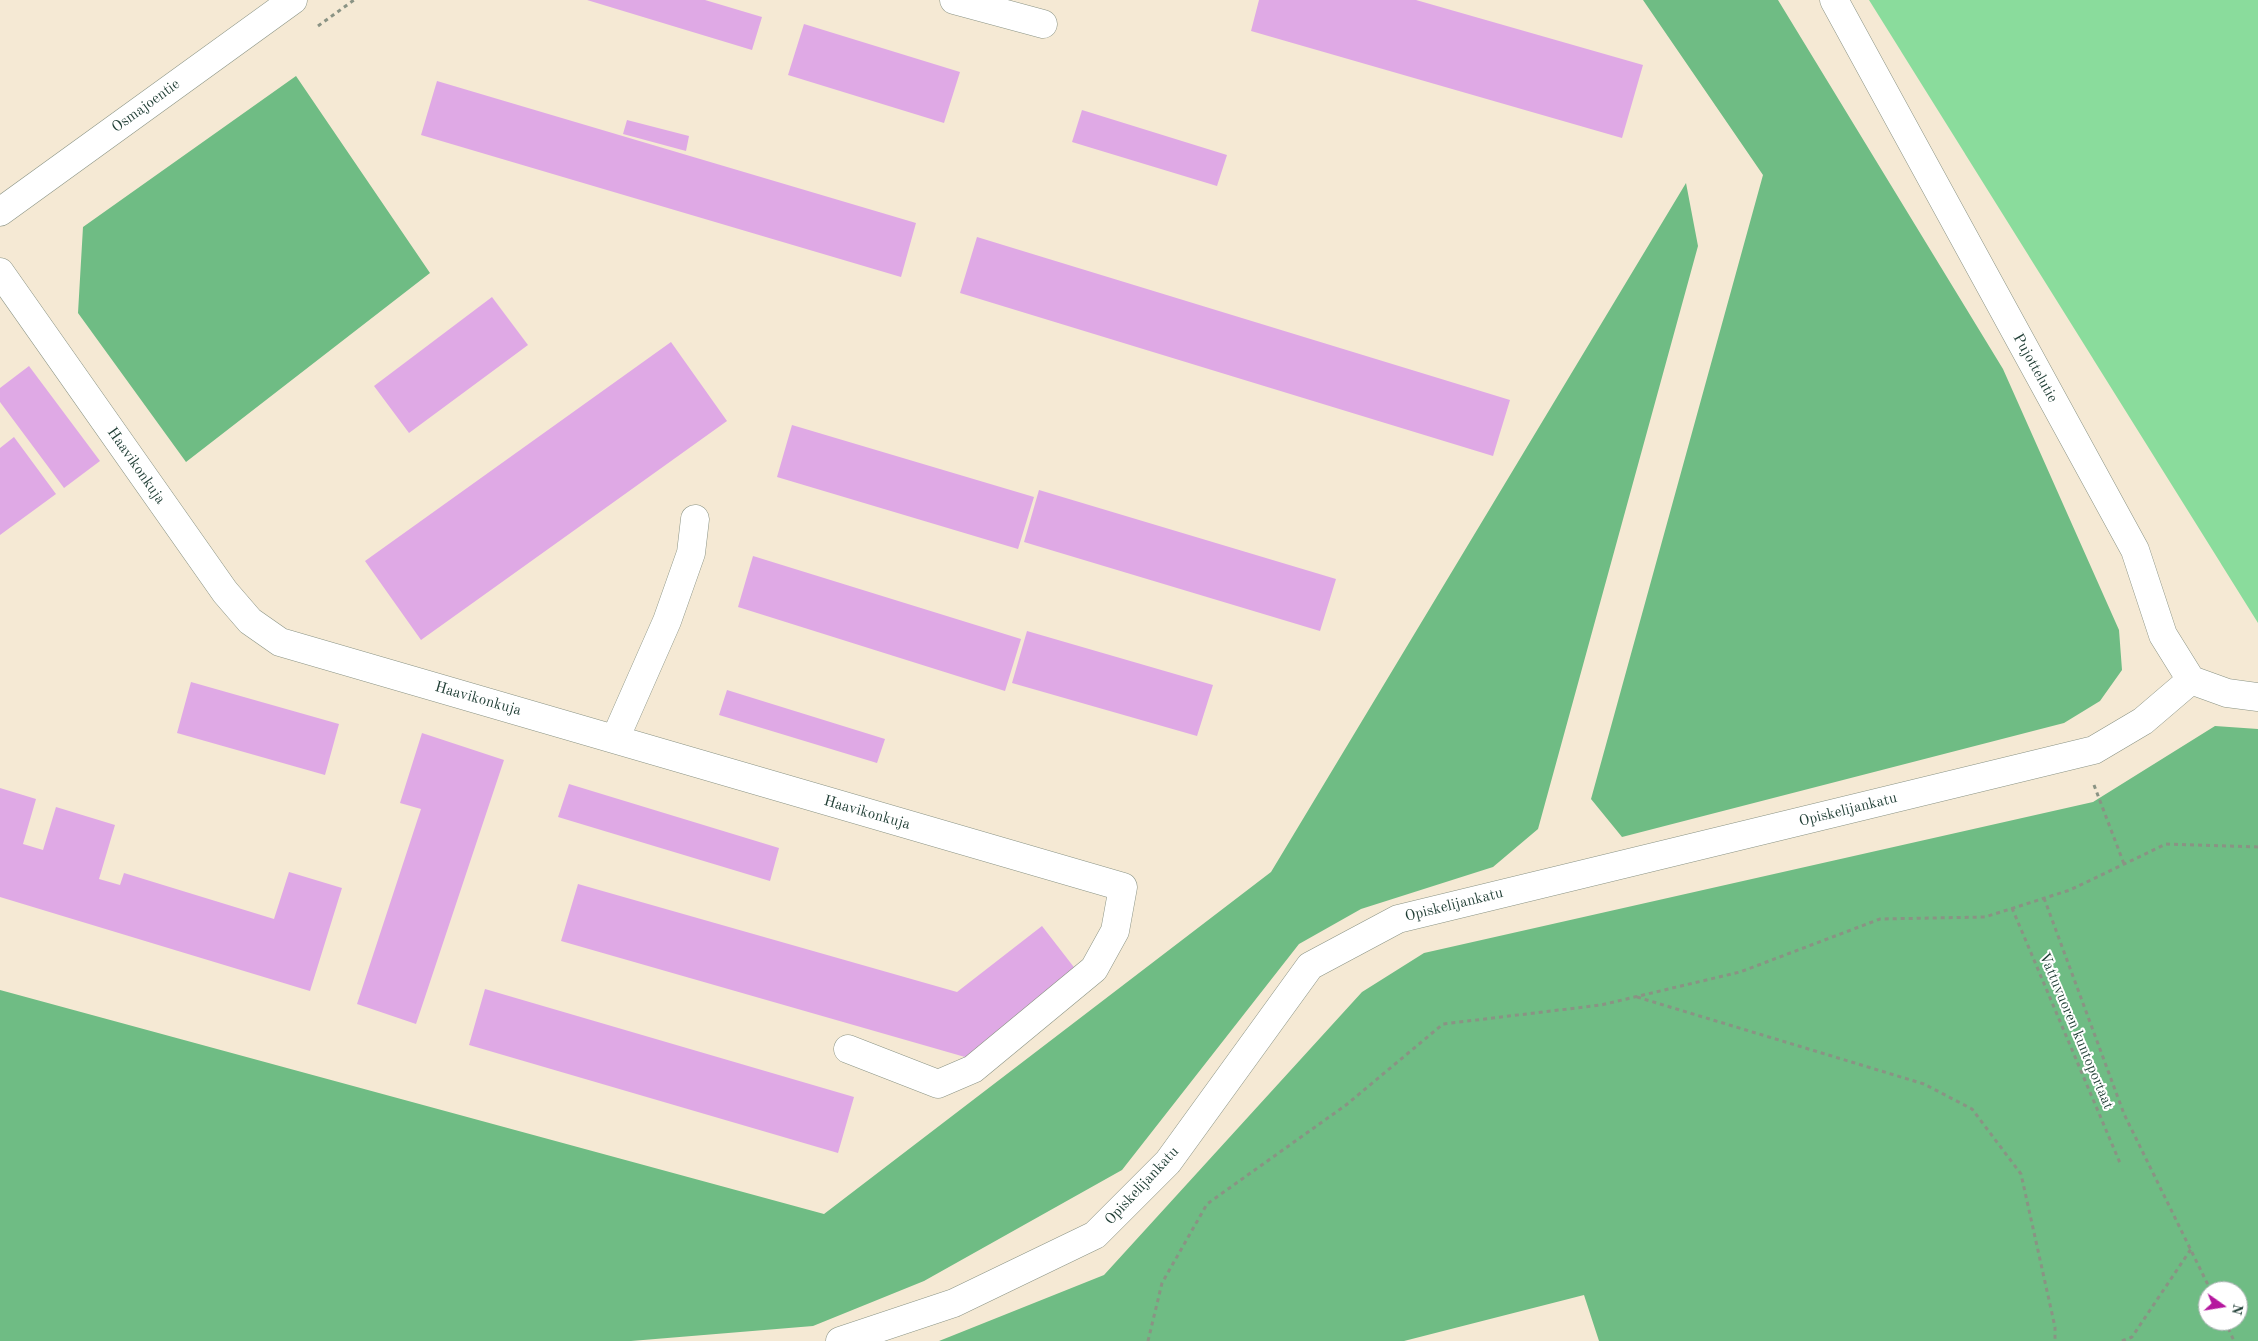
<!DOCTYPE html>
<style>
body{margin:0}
#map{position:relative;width:2258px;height:1341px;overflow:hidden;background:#f5e9d4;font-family:"Old Standard TT",serif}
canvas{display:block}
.north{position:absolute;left:2198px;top:1281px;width:50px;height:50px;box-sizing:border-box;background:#fff;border:1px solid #a5b1ae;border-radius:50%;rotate:103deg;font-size:14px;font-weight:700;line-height:20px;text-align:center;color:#1f3d34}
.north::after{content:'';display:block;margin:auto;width:18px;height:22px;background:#b5179e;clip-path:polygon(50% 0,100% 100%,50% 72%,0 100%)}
</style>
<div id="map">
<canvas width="2258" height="1341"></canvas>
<div class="north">N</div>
</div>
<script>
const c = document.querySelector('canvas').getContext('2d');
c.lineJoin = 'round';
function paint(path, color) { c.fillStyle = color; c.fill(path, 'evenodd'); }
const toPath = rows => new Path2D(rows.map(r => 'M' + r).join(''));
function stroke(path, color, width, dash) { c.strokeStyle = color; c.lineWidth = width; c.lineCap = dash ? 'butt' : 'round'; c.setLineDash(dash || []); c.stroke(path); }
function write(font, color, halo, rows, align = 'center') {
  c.font = font + ' "Old Standard TT",serif'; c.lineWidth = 4; c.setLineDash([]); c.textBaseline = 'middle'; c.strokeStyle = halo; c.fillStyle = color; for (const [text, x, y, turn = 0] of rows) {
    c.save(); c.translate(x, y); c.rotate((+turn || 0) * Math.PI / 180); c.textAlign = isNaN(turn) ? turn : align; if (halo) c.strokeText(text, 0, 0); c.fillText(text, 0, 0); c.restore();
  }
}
const green = toPath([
 [1869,0,2258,0,2258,623]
]);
const forest = toPath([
 [1643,0,1778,0,2003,369,2119,630,2122,670,2100,701,2064,723,1622,837,1591,799,1763,175],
 [296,76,430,273,186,462,78,313,83,227],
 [1686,183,1698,246,1538,829,1493,867,1361,909,1299,944,1122,1170,924,1281,813,1326,631,1341,0,1341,0,990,824,1214,1271,872],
 [2215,726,2258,729,2258,1341,1599,1341,1584,1295,1404,1341,939,1341,1104,1275,1362,992,1424,953,2093,802],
 [2208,1291,2238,1291,2238,1321,2208,1321]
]);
const building = toPath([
 [587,0,705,0,762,17,752,50],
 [1259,0,1416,0,1643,65,1622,138,1251,31],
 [804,24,960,72,944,123,788,75],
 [437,81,916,223,901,277,421,135],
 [1082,110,1227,155,1217,186,1072,142],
 [627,120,689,136,686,151,623,134],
 [977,237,1510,400,1493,456,960,293],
 [492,297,528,345,409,433,374,386],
 [671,342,727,421,421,640,365,561],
 [29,366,100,461,64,488,0,402,0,388],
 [792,425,1034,497,1018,549,777,477],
 [14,437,56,494,0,535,0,448],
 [1039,490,1336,579,1320,631,1024,542],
 [753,556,1021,639,1005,691,738,607],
 [1027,631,1213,685,1197,736,1012,683],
 [191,682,339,724,325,775,177,733],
 [727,690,885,739,877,763,719,715],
 [422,733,504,760,416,1024,357,1004,421,809,400,803],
 [569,784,779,848,770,881,558,817],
 [0,788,36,799,23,844,43,850,56,807,115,825,99,879,120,885,124,873,274,919,289,872,342,888,310,991,0,897],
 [578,884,957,992,1042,926,1080,975,972,1059,561,941],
 [485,989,854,1097,838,1153,469,1045]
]);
const path = toPath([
 [318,26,354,0],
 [2094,785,2124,864],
 [2044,898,2124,1114,2211,1291],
 [2012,908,2120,1163],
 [1637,997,1924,1084,1972,1109,2021,1174,2055,1327,2055,1341],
 [2225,1321,2234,1341],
 [1148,1341,1162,1283,1207,1204,1346,1105,1443,1024,1601,1005,1740,972,1880,919,1985,917,2070,890,2166,844,2258,847],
 [2122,1341,2132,1337,2191,1249]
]);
const minor = toPath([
 [954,0,1043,24],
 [1834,0,2135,550,2163,635,2191,680,2227,693,2258,697],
 [0,272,225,592,250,621,280,642,1123,887,1115,931,1094,969,973,1069,938,1084,848,1049],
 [615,739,667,621,691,553,695,519],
 [840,1341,954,1303,1095,1235,1168,1162,1310,966,1398,919,2094,750,2143,721,2191,680]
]);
const tertiary = toPath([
 [0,212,293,0]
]);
const streetNames = [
 ["Osmajoentie",146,106,-36],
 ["Pujottelutie",2035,368,61],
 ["Haavikonkuja",136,466,55],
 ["Haavikonkuja",478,699,16],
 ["Opiskelijankatu",1848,810,-14],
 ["Haavikonkuja",867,813,16],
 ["Opiskelijankatu",1454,905,-14],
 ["Vattuvuoren kuntoportaat",2076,1031,67],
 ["Opiskelijankatu",1142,1186,-47]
];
paint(green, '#8adc9c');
paint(forest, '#6fbc84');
paint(building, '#dfa9e5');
stroke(minor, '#8a9384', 29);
stroke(tertiary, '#8a9384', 29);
stroke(path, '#8a9384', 3, [4, 4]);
stroke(minor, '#fff', 28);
stroke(tertiary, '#fff', 28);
write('15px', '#1f3d34', '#fff', streetNames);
</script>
